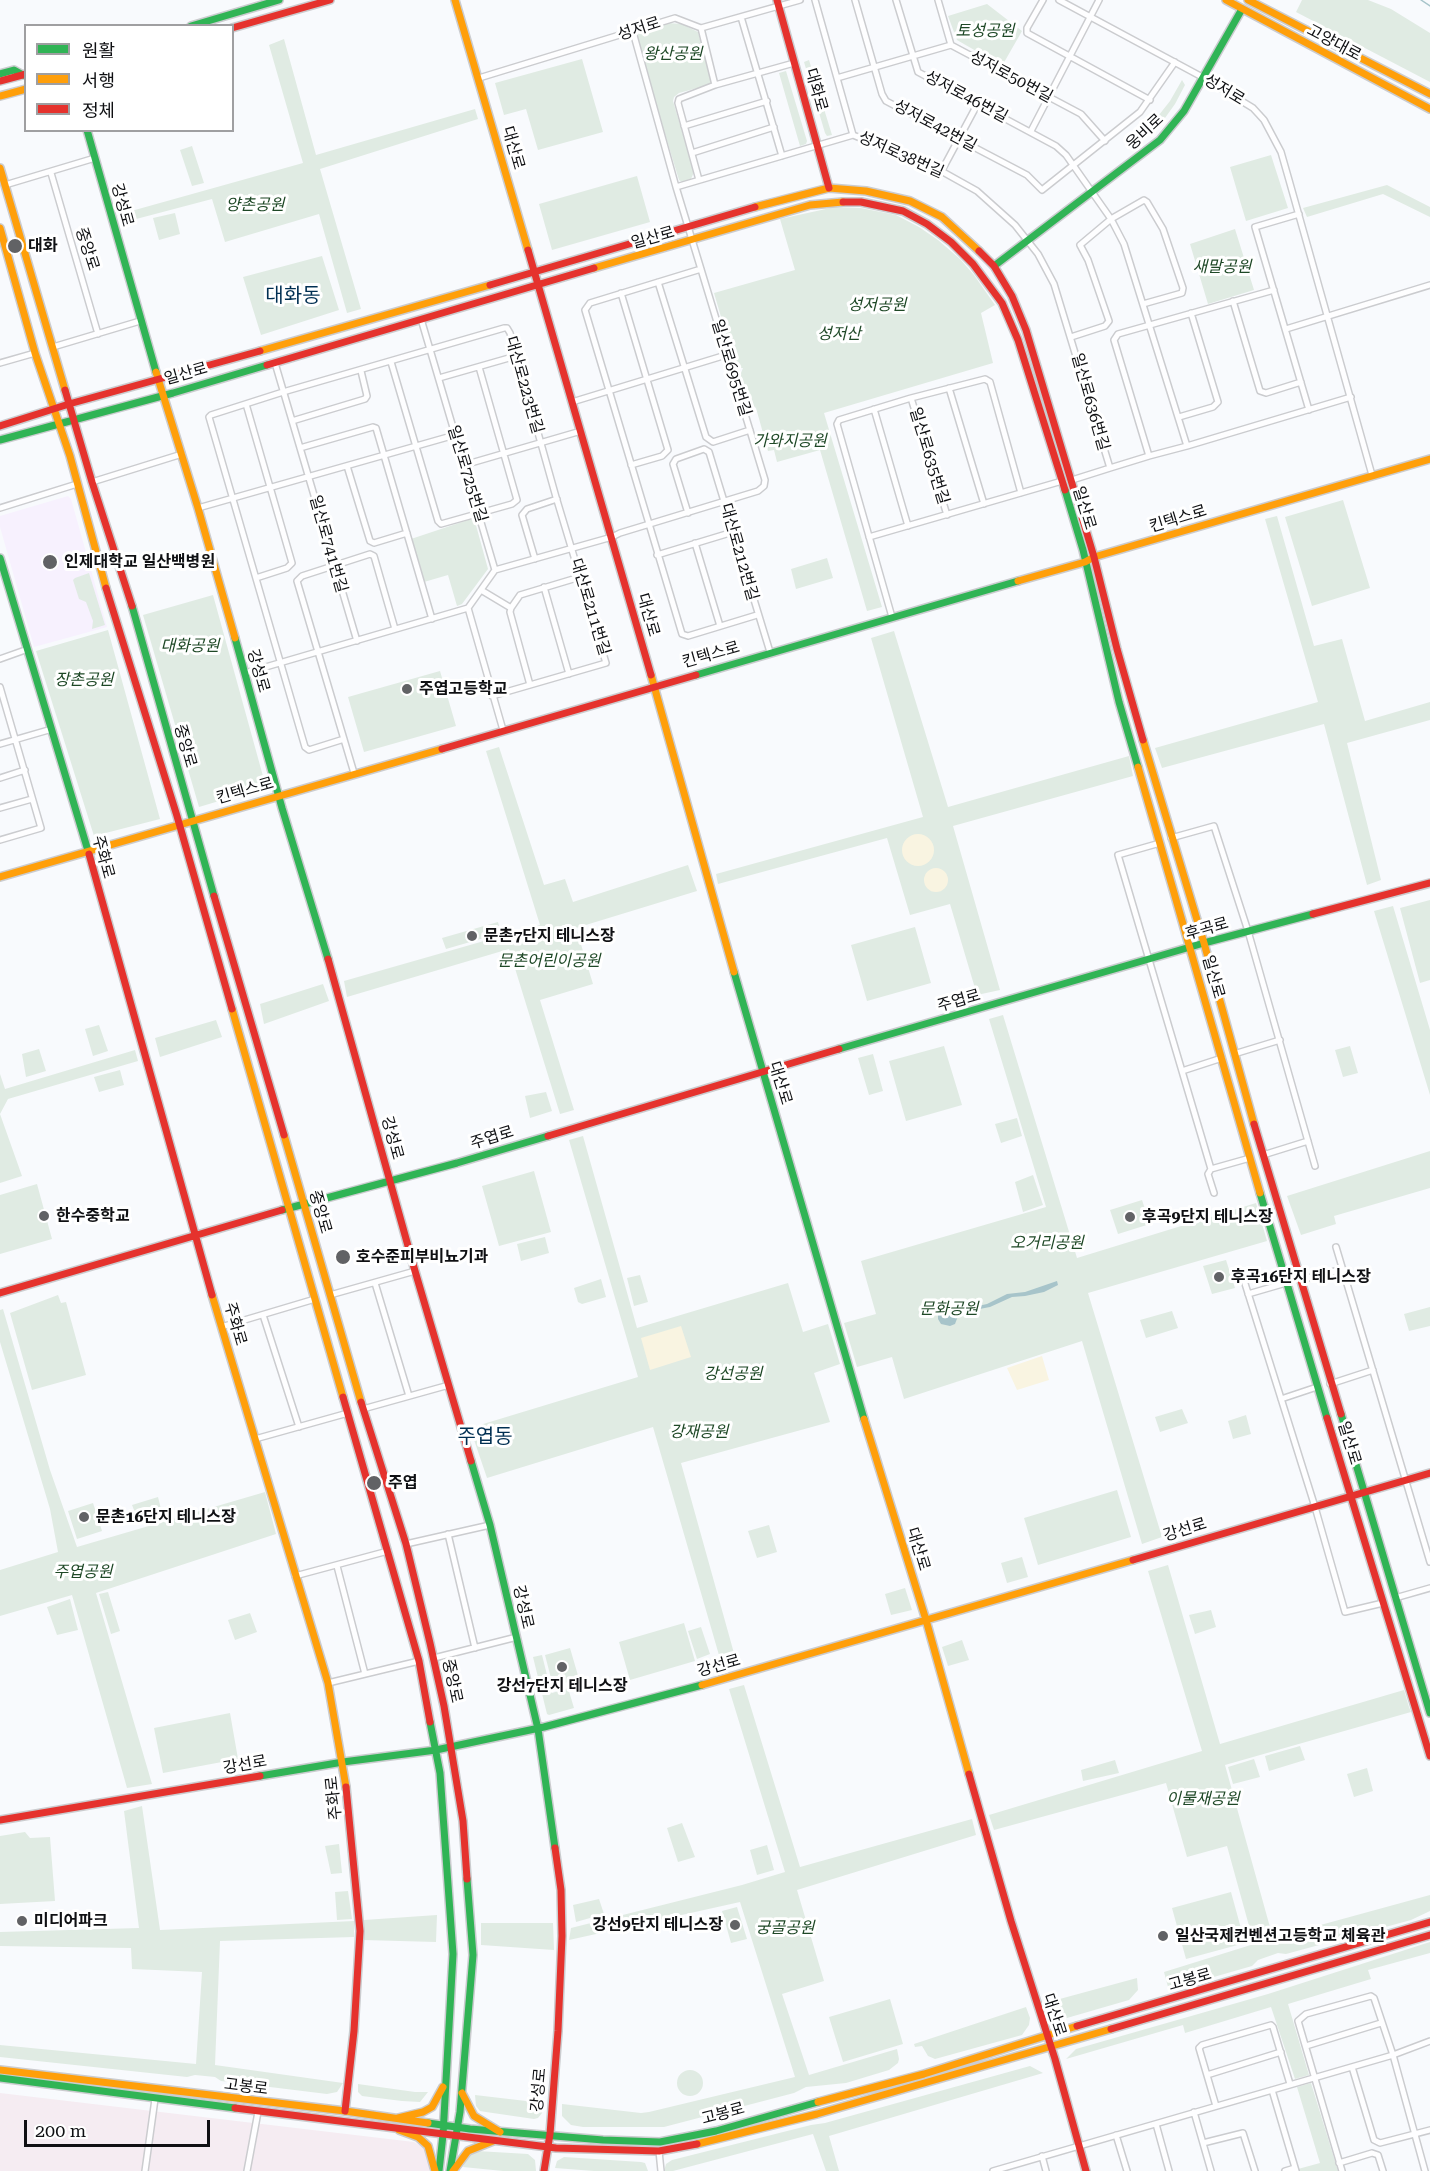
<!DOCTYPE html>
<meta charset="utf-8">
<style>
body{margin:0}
#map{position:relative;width:1430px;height:2171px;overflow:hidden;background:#f8fafd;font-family:"Roboto Serif","Noto Sans KR",serif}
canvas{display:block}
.legend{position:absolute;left:24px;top:24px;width:210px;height:108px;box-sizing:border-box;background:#fff;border:2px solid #9f9fa1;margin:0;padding:8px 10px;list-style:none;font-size:18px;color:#0f1013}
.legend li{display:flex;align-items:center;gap:12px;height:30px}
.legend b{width:30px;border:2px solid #9f9fa1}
.scale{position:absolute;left:24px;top:2120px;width:186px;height:27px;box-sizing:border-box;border:3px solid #0f1013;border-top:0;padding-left:8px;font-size:18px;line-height:21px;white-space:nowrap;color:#0f1013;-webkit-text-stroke:4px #fff;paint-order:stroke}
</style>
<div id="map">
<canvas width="1430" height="2171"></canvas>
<ul class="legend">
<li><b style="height:8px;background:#30b455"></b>원활</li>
<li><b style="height:8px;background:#ff9f0a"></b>서행</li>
<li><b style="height:8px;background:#e5322d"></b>정체</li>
</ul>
<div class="scale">200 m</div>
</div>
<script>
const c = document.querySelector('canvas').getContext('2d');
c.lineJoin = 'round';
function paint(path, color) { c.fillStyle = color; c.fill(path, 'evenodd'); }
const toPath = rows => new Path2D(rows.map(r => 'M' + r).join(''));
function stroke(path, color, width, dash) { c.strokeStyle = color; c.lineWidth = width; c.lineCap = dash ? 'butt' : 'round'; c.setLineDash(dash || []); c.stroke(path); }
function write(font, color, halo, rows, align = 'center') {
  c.font = font + ' "Roboto Serif","Noto Sans KR",serif'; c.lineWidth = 6; c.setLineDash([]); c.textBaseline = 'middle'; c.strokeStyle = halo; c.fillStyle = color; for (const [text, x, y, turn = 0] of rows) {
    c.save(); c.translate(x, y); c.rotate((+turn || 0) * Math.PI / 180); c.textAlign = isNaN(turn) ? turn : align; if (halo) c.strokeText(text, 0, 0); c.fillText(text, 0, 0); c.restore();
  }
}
const commercial = toPath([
 [0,2093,414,2142,425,2148,430,2164,429,2171,0,2171]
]);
const medical = toPath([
 [68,496,71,499,107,627,34,647,0,527,0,516]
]);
const green = toPath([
 [1302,0,1368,0,1391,9,1430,33,1430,82,1296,12],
 [987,4,1022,31,1002,66,957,40,948,16],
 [668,23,682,24,698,32,712,84,679,93,674,97,673,101,694,172,691,179,682,182,679,180,636,39,638,34],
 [284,39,316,155,475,109,478,119,320,169,361,309,347,313,319,214,225,242,212,199,121,223,117,215,303,163,269,45],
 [582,59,603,132,538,150,526,109,504,115,495,83],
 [809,60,832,135,827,136,825,133,804,62],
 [786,71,807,141,806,144,800,146,779,73],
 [1182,80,1185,85,1175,104,1160,125,1138,145,1135,140,1155,120,1170,101],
 [192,146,204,183,192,186,180,150],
 [1271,155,1288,208,1246,221,1230,167],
 [637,176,650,222,552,250,539,204],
 [1387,185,1430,207,1430,217,1383,194,1307,217,1303,208],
 [835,207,861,208,896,215,919,227,938,240,960,259,974,275,995,305,981,313,993,363,824,413,882,607,867,611,820,450,777,462,774,450,768,451,756,408,746,400,739,378,743,368,736,368,714,293,795,270,780,219],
 [175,213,180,234,159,240,153,218],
 [1235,229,1254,290,1208,304,1190,244],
 [322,256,339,310,261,335,243,277],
 [1343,500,1370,588,1312,606,1285,517],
 [1277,516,1314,646,1342,639,1365,721,1430,702,1430,720,1347,743,1381,880,1367,885,1324,724,1162,768,1155,748,1318,702,1265,519],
 [474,518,488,569,462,604,457,606,448,575,424,582,411,539],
 [827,558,833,578,796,589,791,569],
 [89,573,105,625,92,629,93,621,86,602,79,599,73,580,75,578],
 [213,595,266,787,199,807,143,615],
 [108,630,160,819,94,836,36,651],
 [894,631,948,807,1129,756,1133,776,953,826,1000,990,977,995,950,904,910,915,887,838,718,884,716,874,923,817,871,638],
 [440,671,456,726,364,752,348,697],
 [499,747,544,885,565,879,573,902,688,865,697,891,576,928,593,984,540,1000,574,1110,560,1114,509,949,347,997,344,981,540,925,486,751],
 [1430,900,1430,980,1420,983,1400,908],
 [1393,906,1430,1030,1430,1095,1374,911],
 [498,922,501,933,446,949,442,938],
 [915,927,931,983,867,1001,851,945],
 [323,984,329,1001,264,1024,260,1004],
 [1003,1015,1077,1258,1256,1203,1267,1241,1088,1293,1162,1537,1142,1544,1082,1341,904,1399,892,1357,857,1367,844,1323,876,1314,861,1261,1046,1207,989,1019],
 [216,1020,222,1037,160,1057,155,1038],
 [99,1025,108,1051,93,1056,85,1029],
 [944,1046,962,1105,906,1121,889,1061],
 [1350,1046,1358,1073,1343,1077,1335,1050],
 [39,1049,46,1071,26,1077,22,1054],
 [135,1050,138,1061,8,1099,0,1114,22,1176,0,1183,0,1074,5,1089],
 [873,1054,883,1091,869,1095,858,1058],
 [120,1070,124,1085,99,1092,94,1077],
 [546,1092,552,1111,530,1118,525,1096],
 [1017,1118,1022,1136,1001,1143,995,1124],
 [583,1136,637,1328,788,1283,803,1332,828,1324,840,1364,814,1373,830,1422,681,1463,737,1664,723,1669,653,1427,487,1478,470,1428,638,1377,569,1140],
 [1430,1151,1430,1188,1334,1216,1336,1224,1301,1235,1287,1196],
 [534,1171,551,1232,499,1246,482,1186],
 [1033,1175,1043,1205,1023,1212,1015,1182],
 [37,1184,52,1239,0,1254,0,1195],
 [1142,1200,1150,1224,1118,1234,1110,1210],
 [545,1237,549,1253,521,1261,517,1244],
 [1226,1260,1235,1288,1212,1294,1203,1266],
 [640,1275,648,1302,634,1306,627,1278],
 [601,1279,606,1297,582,1304,578,1302,574,1288],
 [58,1295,61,1303,66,1302,86,1375,32,1390,10,1313],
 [1430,1307,1430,1326,1409,1331,1404,1314],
 [3,1309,50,1470,77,1547,265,1492,276,1534,96,1593,152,1784,127,1788,72,1595,0,1616,0,1570,58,1552,50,1509,0,1342,0,1310],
 [1172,1311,1178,1328,1146,1338,1140,1320],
 [1182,1409,1188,1423,1160,1432,1155,1417],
 [1246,1415,1251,1434,1233,1439,1228,1421],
 [1117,1490,1131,1537,1038,1565,1024,1518],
 [158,1497,162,1513,138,1520,132,1505],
 [93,1503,102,1531,77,1539,68,1511],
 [769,1525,777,1552,757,1558,748,1531],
 [1022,1557,1028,1577,1007,1583,1001,1563],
 [1168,1565,1220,1744,1404,1690,1409,1707,1411,1712,1225,1765,1273,1938,1430,1895,1430,1911,1411,1920,1286,1954,1278,1953,1258,1960,1252,1966,1172,1989,1168,1987,1164,1972,1254,1944,1227,1846,1187,1857,1166,1783,994,1830,989,1815,1202,1751,1148,1571],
 [905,1588,912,1610,891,1615,885,1594],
 [108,1592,120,1631,111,1634,99,1594],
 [70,1599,78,1630,57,1635,47,1607],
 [1211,1610,1216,1627,1195,1634,1189,1615],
 [250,1613,257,1632,235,1640,228,1620],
 [684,1623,695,1661,630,1680,619,1642],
 [701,1627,710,1654,697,1659,688,1631],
 [962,1640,969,1660,948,1666,942,1647],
 [570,1648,579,1679,553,1686,545,1655],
 [542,1655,551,1691,552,1693,568,1688,574,1708,549,1715,547,1714,533,1657],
 [744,1685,800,1867,972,1819,976,1835,797,1890,824,1981,782,1994,809,2075,897,2049,899,2059,898,2063,889,2070,846,2083,806,2087,794,2093,664,2127,583,2127,571,2125,562,2116,562,2104,641,2113,649,2112,795,2077,740,1902,569,1940,571,1928,742,1885,785,1872,729,1689],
 [230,1713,238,1759,163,1773,154,1728],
 [1300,1746,1305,1760,1269,1771,1265,1756],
 [1254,1759,1260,1777,1233,1784,1228,1767],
 [1115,1760,1119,1773,1083,1781,1081,1770],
 [1367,1768,1373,1791,1354,1797,1347,1774],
 [142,1806,160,1930,354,1921,354,1937,220,1941,215,2065,343,2083,337,2092,327,2094,221,2081,215,2077,195,2075,187,2077,0,2057,0,2045,196,2064,202,1972,132,1969,131,1948,0,1946,0,1932,139,1928,124,1811],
 [682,1823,695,1857,678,1862,667,1828],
 [25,1832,30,1838,50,1837,55,1901,0,1904,0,1836],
 [339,1844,342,1873,331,1874,325,1846],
 [767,1845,774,1870,757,1875,750,1850],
 [348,1891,352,1919,337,1920,335,1892],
 [1231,1892,1245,1943,1186,1959,1172,1908],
 [599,1899,604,1914,576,1922,573,1905],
 [737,1907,747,1939,731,1943,722,1911],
 [437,1915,436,1942,363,1940,364,1920],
 [481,1923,553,1923,554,1950,481,1945],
 [1430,1942,1430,1953,1368,1970,1371,1979,1288,2004,1309,2075,1295,2079,1271,2007,1185,2033,1183,2025,1066,2059,1076,2049,1268,1994],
 [1137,1978,1138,1990,1129,2000,1060,2020,1051,2016,1046,2009,1045,2003],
 [890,1999,903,2044,843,2062,829,2017],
 [1026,2007,1030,2018,1029,2025,1022,2035,935,2059,928,2056,922,2046,915,2047,914,2044],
 [1030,2066,1043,2073,829,2136,839,2171,826,2171,813,2134,673,2171,664,2171,666,2164,672,2160,811,2125,825,2123],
 '677 2083a13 13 0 1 1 26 0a13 13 0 1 1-26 0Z',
 [1311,2083,1338,2171,1298,2171,1298,2169,1320,2163,1297,2087],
 [358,2084,415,2092,428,2092,420,2102,402,2101,362,2096,358,2092],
 [475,2095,543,2103,542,2113,538,2118,534,2119,486,2112,480,2111,476,2106],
 [477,2151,528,2154,535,2160,536,2171,503,2171,463,2167,467,2157],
 [564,2157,641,2162,645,2163,648,2171,594,2171,555,2168,557,2161]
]);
const sand = toPath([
 '902 850a16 16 0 1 1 32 0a16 16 0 1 1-32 0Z',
 '924 880a12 12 0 1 1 24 0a12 12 0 1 1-24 0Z',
 [681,1326,691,1357,650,1370,641,1338],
 [1042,1356,1049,1380,1017,1390,1007,1368]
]);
const water = toPath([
 [1057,1281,1058,1285,1044,1292,1025,1296,1012,1297,990,1307,969,1311,958,1316,955,1324,950,1326,941,1324,938,1319,938,1312,943,1307,950,1306,956,1310,959,1310,987,1304,1007,1294,1025,1292]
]);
const stream = toPath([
 [1421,0,1430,6]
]);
const street = toPath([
 [815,0,853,135,943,172,977,191,1015,225,1038,254,1054,284,1110,468,1149,456],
 [855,0,882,94,886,101,1027,175,1042,190,1140,112,1175,62],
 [896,0,918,72,1056,146,1066,155,1111,219,1124,244,1187,446,1351,397],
 [938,0,951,45,1081,114,1105,141],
 [1043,0,1027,28,1027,33,1150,100],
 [1059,0,1204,78,1253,108,1264,120,1281,152,1289,180,1372,475],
 [741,17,782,156],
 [701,28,715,85],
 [479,78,675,18,701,28,800,0],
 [837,78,951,45],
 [684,126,767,101],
 [1031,131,1099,0],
 [692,153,774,127],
 [941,172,978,103],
 [51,173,98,334],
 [699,180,678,103,679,99,715,85,794,63],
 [5,185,95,158],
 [676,187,853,135],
 [1299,214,1255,227,1309,410],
 [701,269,590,303,585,310,682,634,688,636,757,615],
 [658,282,706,437,713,442,750,430],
 [621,293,668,450,662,456,631,465],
 [1233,301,1260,391,1266,393,1301,382],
 [421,319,495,570],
 [1286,329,1430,285],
 [1071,337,1105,326,1109,321,1088,260,1080,245,1111,219,1144,200,1147,202,1163,229,1183,288,1182,293,1143,304],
 [53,347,140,321],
 [391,362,438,521,441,524,512,504,517,500,479,367],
 [0,363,35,353],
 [275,363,357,641],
 [439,378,516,356],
 [949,388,984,504],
 [911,398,947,515],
 [572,402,726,355],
 [246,404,292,563,287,568,256,578],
 [874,409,908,526],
 [1179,417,1213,407,1218,402,1191,313],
 [292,421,365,399,367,396,361,371],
 [1187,446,1149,456,1114,340,1118,334,1274,290],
 [300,448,373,427,376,428,432,619],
 [464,465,581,431],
 [347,466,370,541,374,543,407,533],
 [1072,480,1110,468],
 [92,482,182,454],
 [0,508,77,484],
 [198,508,455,435],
 [688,513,673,464,676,459,704,449,709,452,770,652],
 [869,537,1062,481],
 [695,543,720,626],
 [657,555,733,532],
 [535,559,522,515,527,509,557,499],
 [544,587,569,674],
 [481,590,511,608],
 [511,608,510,612,530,685],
 [511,608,520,595,580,577],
 [892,617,837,424,839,420,911,398,985,379,990,382,1021,493],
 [0,659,28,649],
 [245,673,468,608],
 [0,687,41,828,0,840],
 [503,730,468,608,495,570,612,537,620,533,758,491,764,486,765,480,676,187,633,32],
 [344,739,309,750,305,747,209,417,211,415,283,392,504,328,507,328,510,333,556,497,606,663,492,696],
 [0,744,52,729],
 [354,773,297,581,302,576,370,554,374,556,395,629],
 [0,778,25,770],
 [0,808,32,799],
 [1171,838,1214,826,1248,931,1315,1166],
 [1160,843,1118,855,1211,1169,1208,1174,1214,1193],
 [1234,1054,1280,1040],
 [1182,1071,1222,1058],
 [1263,1155,1308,1141],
 [1211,1169,1250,1158],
 [1336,1247,1430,1562],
 [1242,1274,1315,1507,1345,1612,1383,1603],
 [1300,1280,1343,1269],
 [375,1283,409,1396],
 [1248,1294,1286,1283],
 [330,1295,415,1271],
 [263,1315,299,1427],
 [221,1327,315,1299],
 [1330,1384,1373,1370],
 [1281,1399,1317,1387],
 [363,1409,449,1385],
 [255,1439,348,1413],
 [448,1534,475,1648],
 [406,1544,490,1525],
 [337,1566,365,1674],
 [295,1576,388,1551],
 [1395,1598,1430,1588],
 [434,1658,517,1637],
 [328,1683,419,1661],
 [1306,2046,1381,2023],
 [1352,2067,1374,2140,1380,2143,1430,2130],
 [1207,2075,1281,2052],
 [1272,2090,1296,2171],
 [1216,2106,1199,2048,1202,2045,1271,2025,1273,2027,1290,2084],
 [1194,2112,1211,2171],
 [1156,2124,1169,2171],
 [1116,2135,1127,2171],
 [1203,2143,1243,2133,1255,2171],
 [659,2151,661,2171],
 [1042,2156,1046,2171],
 [1339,2163,1372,2153,1378,2155,1383,2171],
 [145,2171,155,2099],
 [247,2171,258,2112],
 [993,2171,1393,2055,1430,2041],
 [1285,2171,1295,2168],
 [1342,2171,1298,2021,1306,2014,1371,1996,1374,1998,1393,2055,1425,2171]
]);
const fast = toPath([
 [191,26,279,0],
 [0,74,14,70,23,75],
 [87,130,156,372],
 [994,266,1160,140,1184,111,1242,9],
 [0,440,173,393,267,365],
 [1065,490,1083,550,1119,702,1138,767],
 [0,558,89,854],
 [132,606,214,896],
 [235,638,282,808,328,959],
 [696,675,1018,581],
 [734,972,864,1419],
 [839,1049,1204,943,1313,914],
 [1260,1193,1327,1418],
 [282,1210,457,1163,548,1136],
 [1341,1414,1430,1713],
 [471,1461,490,1525,538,1729,555,1848],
 [430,1722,440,1773,453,1954,443,2135,439,2171],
 [260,1776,343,1762,436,1750,544,1727,702,1685],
 [0,2078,235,2108],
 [428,2123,470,2129,603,2140,660,2142,716,2131,818,2102],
 [450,2171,460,2112,473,1955,467,1879]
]);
const slow = toPath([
 [455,0,528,250],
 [1226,0,1430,109],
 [1248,0,1430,94],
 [0,96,26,89],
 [0,168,65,390],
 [755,207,829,188,866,191,910,201,942,217,979,251],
 [0,228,35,353,70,456,106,588],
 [594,268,810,205,843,202],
 [260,351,490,285],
 [156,372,198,508,235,638],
 [1018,581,1085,562,1094,557,1430,459],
 [651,675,734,972],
 [1143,740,1204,943,1254,1124],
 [1138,767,1260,1193],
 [0,877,442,749],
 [232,1009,343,1397],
 [284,1135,361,1402],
 [212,1295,328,1683,346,1787],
 [864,1419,926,1620,969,1774],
 [702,1685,1133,1560],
 [0,2070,345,2111,428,2123],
 [462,2093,474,2116,500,2132],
 [818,2102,924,2074,1077,2026],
 [398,2118,423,2112,432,2107,443,2087],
 [399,2130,418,2137,428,2146,435,2171],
 [697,2144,817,2114,1111,2029],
 [453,2171,468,2151,493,2141]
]);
const jam = toPath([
 [777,0,829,188],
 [232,28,330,0],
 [0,81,26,74],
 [843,202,861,202,903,211,927,224,951,242,973,264,1002,303,1018,340,1065,490],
 [528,250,651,675],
 [979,251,994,266,1012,296,1026,330,1094,557,1117,649,1143,740],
 [490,285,755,207],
 [267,365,594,268],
 [65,390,92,482,132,606],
 [0,426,69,404,260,351],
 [106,588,177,816,232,1009],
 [442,749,696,675],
 [89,854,212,1295],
 [214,896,284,1135],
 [1313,914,1430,883],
 [328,959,415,1271,471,1461],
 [1254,1124,1341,1414],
 [548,1136,839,1049],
 [0,1293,282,1210],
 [343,1397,419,1661,430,1722],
 [361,1402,406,1544,430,1643,444,1706,463,1821,467,1879],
 [1327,1418,1430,1756],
 [1133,1560,1430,1473],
 [969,1774,1011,1921,1055,2059,1086,2171],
 [0,1820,260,1776],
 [1077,2026,1430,1922],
 [1111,2029,1430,1935],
 [235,2108,556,2148,659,2151,697,2144],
 [345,2111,354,2031,360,1931,346,1787],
 [544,2171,550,2134,558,2031,562,1936,561,1890,555,1848]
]);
const markers = [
 [15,246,8,"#616265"],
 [50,562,8,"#616265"],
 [407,689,6,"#616265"],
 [472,936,6,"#616265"],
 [44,1216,6,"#616265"],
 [1130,1217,6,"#616265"],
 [343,1257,8,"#616265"],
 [1219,1277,6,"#616265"],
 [374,1483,8,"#616265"],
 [84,1517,6,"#616265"],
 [562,1667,6,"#616265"],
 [22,1921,6,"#616265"],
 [735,1925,6,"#616265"],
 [1163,1936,6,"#616265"]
];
const streetNames = [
 ["성저로",639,29,-18],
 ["고양대로",1334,43,28],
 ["성저로50번길",1011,77,28],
 ["대화로",816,90,74],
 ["성저로",1224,90,31],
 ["성저로46번길",966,97,28],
 ["성저로42번길",935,126,28],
 ["웅비로",1145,132,-43],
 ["대산로",513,148,74],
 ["성저로38번길",901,155,24],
 ["강성로",122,205,75],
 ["일산로",653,238,-16],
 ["중앙로",87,249,72],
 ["일산로695번길",731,368,73],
 ["일산로",186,374,-16],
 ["대산로223번길",524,385,74],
 ["일산로636번길",1090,402,74],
 ["일산로635번길",929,456,73],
 ["일산로725번길",467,474,73],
 ["일산로",1084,508,73],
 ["킨텍스로",1178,519,-17],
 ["일산로741번길",328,544,74],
 ["대산로212번길",739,552,74],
 ["대산로211번길",590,607,73],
 ["대산로",648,615,74],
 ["킨텍스로",711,655,-16],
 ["강성로",258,671,74],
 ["중앙로",185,746,74],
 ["킨텍스로",245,791,-16],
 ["주화로",103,857,75],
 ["후곡로",1207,929,-16],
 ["일산로",1213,977,74],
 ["주엽로",959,1001,-16],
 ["대산로",780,1083,73],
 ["강성로",392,1138,75],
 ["주엽로",492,1138,-17],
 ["중앙로",320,1212,74],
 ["주화로",235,1324,74],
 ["일산로",1349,1443,73],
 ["강선로",1185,1530,-17],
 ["대산로",918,1549,73],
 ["강성로",523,1607,77],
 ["강선로",719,1666,-16],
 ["중앙로",452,1681,78],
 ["강선로",245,1765,-10],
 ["주화로",334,1798,-96],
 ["고봉로",1190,1980,-16],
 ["대산로",1054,2015,72],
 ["고봉로",246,2087,7],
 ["강성로",539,2090,-85],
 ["고봉로",723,2114,-15]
];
const parkNames = [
 ["토성공원",985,31],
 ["왕산공원",673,54],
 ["양촌공원",255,205],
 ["새말공원",1222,267],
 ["성저공원",877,305],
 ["성저산",839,334],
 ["가와지공원",790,441],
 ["대화공원",190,646],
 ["장촌공원",84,680],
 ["문촌어린이공원",549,961],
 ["오거리공원",1047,1243],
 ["문화공원",949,1309],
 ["강선공원",733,1374],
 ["강재공원",699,1432],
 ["주엽공원",83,1572],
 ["이물재공원",1203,1799],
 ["궁골공원",785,1928]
];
const poiNames = [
 ["대화",28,246],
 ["인제대학교 일산백병원",64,562],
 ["주엽고등학교",419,689],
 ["문촌7단지 테니스장",484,936],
 ["한수중학교",56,1216],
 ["후곡9단지 테니스장",1142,1217],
 ["호수준피부비뇨기과",356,1257],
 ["후곡16단지 테니스장",1231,1277],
 ["주엽",388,1483],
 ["문촌16단지 테니스장",96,1517],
 ["강선7단지 테니스장",562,1686,"center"],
 ["미디어파크",34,1921],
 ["강선9단지 테니스장",723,1925,"right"],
 ["일산국제컨벤션고등학교 체육관",1175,1936]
];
const quarterNames = [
 ["대화동",293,296],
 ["주엽동",485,1437]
];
paint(commercial, '#f5ecf2');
paint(medical, '#f7f1fe');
paint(green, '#e0ebe3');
paint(sand, '#f9f4e1');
paint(water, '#a7c4ca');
stroke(stream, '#a7c4ca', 1.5);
stroke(street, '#cbcccf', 8);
stroke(fast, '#cbcccf', 10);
stroke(slow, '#cbcccf', 10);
stroke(jam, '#cbcccf', 10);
stroke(street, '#fefeff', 5);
stroke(fast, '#30b455', 7);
stroke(slow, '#ff9f0a', 7);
stroke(jam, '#e5322d', 7);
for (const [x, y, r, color] of markers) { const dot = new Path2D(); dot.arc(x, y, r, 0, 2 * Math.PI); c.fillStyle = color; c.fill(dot); stroke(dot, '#fff', 2); }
write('16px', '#0f1013', '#fff', streetNames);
write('italic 16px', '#1e4826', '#fff', parkNames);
write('bold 16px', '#0f1013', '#fff', poiNames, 'left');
write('20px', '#002f52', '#fff', quarterNames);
</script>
